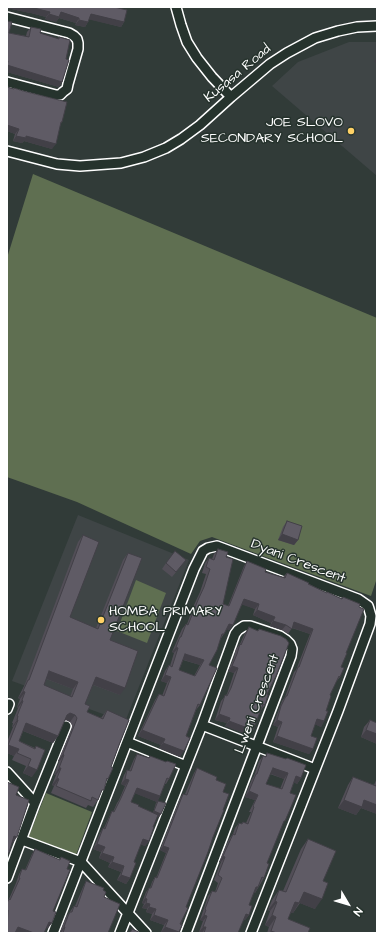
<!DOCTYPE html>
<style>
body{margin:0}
#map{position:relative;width:384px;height:940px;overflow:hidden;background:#313b38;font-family:"Architects Daughter",sans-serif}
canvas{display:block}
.frame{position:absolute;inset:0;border:8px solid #fff;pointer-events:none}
.north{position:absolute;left:328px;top:884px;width:40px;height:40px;-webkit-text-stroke:3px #26332d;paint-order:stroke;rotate:128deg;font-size:11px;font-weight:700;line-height:16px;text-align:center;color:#fff}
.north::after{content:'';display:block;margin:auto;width:14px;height:18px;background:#fff;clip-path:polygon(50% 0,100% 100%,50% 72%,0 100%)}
</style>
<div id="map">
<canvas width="384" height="940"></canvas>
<div class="frame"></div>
<div class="north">N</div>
</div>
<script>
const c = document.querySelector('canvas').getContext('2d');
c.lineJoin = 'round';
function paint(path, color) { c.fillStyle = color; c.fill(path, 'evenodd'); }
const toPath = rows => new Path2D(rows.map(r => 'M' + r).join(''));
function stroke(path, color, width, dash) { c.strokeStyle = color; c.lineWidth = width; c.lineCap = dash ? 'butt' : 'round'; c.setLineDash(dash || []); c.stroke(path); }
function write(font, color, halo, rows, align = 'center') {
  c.font = font + ' "Architects Daughter",sans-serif'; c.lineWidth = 3; c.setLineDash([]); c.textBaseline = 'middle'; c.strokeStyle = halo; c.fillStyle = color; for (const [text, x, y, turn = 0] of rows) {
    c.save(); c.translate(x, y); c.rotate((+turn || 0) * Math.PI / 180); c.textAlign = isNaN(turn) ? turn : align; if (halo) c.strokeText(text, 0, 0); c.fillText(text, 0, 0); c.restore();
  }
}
const built = toPath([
 [349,42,377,42,377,176,272,86,298,62],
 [78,515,189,560,125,722,12,681]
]);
const green = toPath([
 [33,174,377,318,377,578,371,596,212,537,200,541,191,554,77,502,7,477,7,258],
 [136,580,166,593,147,643,117,631],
 [46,793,92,812,76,855,28,838]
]);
const minor = toPath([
 [176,7,181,25,187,42,197,58,212,77,231,97],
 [7,17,69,33,74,36,77,39,78,43,78,49,68,84,67,89,63,92,60,95,56,95,7,82],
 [7,151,57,164,80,166,121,163,144,157,166,148,181,139,200,125,231,97,270,64,287,53,315,38,338,31,357,27,377,26],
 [7,709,9,704],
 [202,725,315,769],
 [127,742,186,766],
 [7,772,35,803],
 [22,840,81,862,146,933],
 [7,878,35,803,66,726],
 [53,933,194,569,203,551,208,548,217,546,358,599,368,606,369,609,371,616,370,624,338,711,251,933],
 [120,933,202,725,235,634,238,630,244,626,250,626,280,636,286,640,290,644,292,649,291,656,186,933]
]);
const wall = toPath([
 [7,8,124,22,121,27,89,19,88,22,85,27,75,25,76,23,59,18,56,22,45,19,46,17,31,13,30,13],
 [7,21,9,33,26,36,27,32,31,27,40,33,58,39,59,37,66,59,62,82,59,87,7,72],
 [7,87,14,89,14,88,62,122,60,125,52,149,24,141,22,143,13,141,15,134,7,131],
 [287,521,298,540,294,545,278,540,283,527],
 [83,535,70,617,96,628,123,560,128,553,110,640,120,695,93,685,85,704,87,712,101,718,107,710,119,745,111,767,108,779,105,783,98,800,93,807,88,805,86,808,51,793,54,786,52,785,56,775,54,775,59,762,58,761,72,728,72,725,70,722,66,720,64,721,58,736,53,743,23,731,19,741,35,748,36,746,32,777,23,773,26,766,12,760,14,756,7,753,7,742,13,727,12,727,13,723,12,723,18,708,17,707,20,699,18,698,25,684,78,542],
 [46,679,73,689,70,697,44,685],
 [218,549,226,557,223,604,228,606,244,566,247,561,265,572,283,577,287,573,327,593,341,598,343,597,346,653,341,667,340,677,336,682,330,695,326,711,324,721,321,727,315,724,311,736,313,749,309,754,273,742,278,727,273,725,278,712,282,701,285,697,294,672,296,670,310,634,292,628,288,634,282,630,270,626,271,623,253,615,255,609,242,604,233,625,229,630,227,629,220,640,209,665,200,705,196,710,186,736,180,757,159,748,161,745,138,736,155,700,159,694,162,696,167,683,161,681,165,671,169,665,170,666,174,653,172,652,182,629,186,624,187,624,194,605,200,592,206,574,202,573,205,563,209,558,212,559,214,554],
 [183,660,200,665,194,676,179,670],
 [166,563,182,565,172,577,162,569],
 [249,627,258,631,259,629,267,694,265,705,261,710,260,710,253,730,249,735,225,726,227,723,215,720,221,701,227,694,234,673,228,671,233,660,236,649,240,644,245,633],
 [370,720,377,723,377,744,361,737,364,727],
 [267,753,286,759,287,758,301,778,297,784,294,782,290,793,282,825,267,863,264,878,255,893,254,892,249,905,249,915,245,920,243,920,238,933,202,933,199,932,203,921,200,920,208,896,212,891,215,892,218,883,214,880,221,862,219,862,229,839,233,834,235,828,239,823,241,824,243,822,246,823,251,812,249,812,255,800,245,797,252,779,254,776,259,761,263,756,265,757],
 [270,774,284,779,280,789,266,784],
 [137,754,149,758,150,756,169,779,166,784,165,784,160,796,157,802,135,793,131,802,138,806,153,813,156,803,158,801,161,814,159,817,157,816,153,827,149,841,145,846,140,844,134,862,130,878,126,884,117,880,121,872,108,867,110,863,99,858,101,852,93,849,100,833,103,828,104,828,109,817,112,811,113,812,117,803,119,800,125,786,121,784,124,775,127,770,129,771,134,759],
 [197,768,216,780,223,792,213,837,186,907,179,932,178,933,164,933,161,932,164,925,150,920,152,914,146,912,147,909,142,908,144,904,142,903,146,892,150,888,152,882,155,877,156,878,166,853,160,850,180,798,183,794,185,794,194,773],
 [353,777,374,785,377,778,377,814,361,808,356,815,338,808,348,785],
 [308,839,323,881,315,909,300,903,293,913,290,912,288,919,308,933,267,933,269,927,265,925,270,911,268,910,272,900,279,890,283,891,301,849],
 [35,849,59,860,61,857,52,923,48,928,46,928,44,933,17,933,16,932,7,933,7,901,9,899,16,883,19,874,22,869,25,870,32,854],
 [86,881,103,890,104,897,108,933,61,933,60,932,66,917,74,906,75,906,83,887]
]);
const shadedWall = toPath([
 [7,7,34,8,50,12,46,17,31,13,30,13,7,8],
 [61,12,79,18,76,23,59,18,56,22,45,19,49,14],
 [91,14,124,22,121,27,87,19],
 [79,20,88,22,85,27,75,25],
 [377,58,377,63,374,62],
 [7,65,62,82,59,87,7,72],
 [7,125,19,129,15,134,7,131],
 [16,136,26,136,56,144,52,149,24,141,22,143,13,141],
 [282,534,298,540,294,545,278,540],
 [244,599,259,604,255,609,240,604],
 [257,610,275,617,271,623,253,615],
 [273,621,286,625,282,630,270,626],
 [294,622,313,629,310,634,290,627],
 [229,624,233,625,229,630,226,629],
 [176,647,178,648,174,653,172,652],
 [185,654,204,660,200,665,181,659],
 [232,666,238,668,234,673,228,671],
 [49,671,78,682,73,689,44,678],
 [165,675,171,677,167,683,161,681],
 [96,677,125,688,120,695,91,684],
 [23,691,25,692,20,699,18,698],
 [22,700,23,701,18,708,17,707],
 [70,713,75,715,70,722,66,720,62,722,67,715],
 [219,714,230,718,227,723,215,720],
 [317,719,324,721,321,727,314,724],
 [17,720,18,720,13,727,12,727],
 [277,720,282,722,278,727,273,725],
 [229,721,253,730,249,735,225,726],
 [26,723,58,736,53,743,21,730],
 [142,730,165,739,161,745,138,736],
 [366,730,377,734,377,744,361,737],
 [277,736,313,749,309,754,273,742],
 [163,743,184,751,180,757,159,748],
 [8,745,19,749,14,756,7,753,7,746],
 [63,754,64,755,59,762,58,761],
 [28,766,37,770,32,777,23,773],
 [59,768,61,768,56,775,54,775],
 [273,768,288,773,284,779,269,773],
 [296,776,301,778,297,784,292,782],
 [57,778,59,779,54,786,52,785],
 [125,779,129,780,125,786,121,784],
 [137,788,160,796,157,802,134,793],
 [249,791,258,795,255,800,245,797],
 [344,800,364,800,377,805,377,814,361,808,356,815,338,808],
 [154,811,161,814,159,817,152,814],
 [14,836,17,837,13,843,10,842],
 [143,839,149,841,145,846,139,844],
 [97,844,105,847,101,852,93,849],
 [163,846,169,848,166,853,160,850],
 [102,853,114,857,110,863,99,858],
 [223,856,225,857,221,862,219,862],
 [112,862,124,866,121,872,108,867],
 [121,875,130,878,126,884,117,880],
 [256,887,258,887,255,893,252,892],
 [304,892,322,899,315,909,297,902],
 [145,898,147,899,144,904,142,903],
 [275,901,277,902,270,911,268,910],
 [295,902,299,903,293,913,288,912],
 [146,903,150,904,147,909,142,908],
 [149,907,156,909,152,914,146,912],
 [246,914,249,915,245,920,242,919],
 [154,915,168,920,164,925,150,920],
 [204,915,207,916,203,921,200,920],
 [272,915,276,917,269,927,265,925],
 [49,922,52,923,48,928,45,927],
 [18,927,34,933,17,933,15,932],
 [64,927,65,927,61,933,60,932],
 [165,927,179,932,178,933,164,933,161,932],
 [203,927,206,927,202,933,199,932],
 [271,931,277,933,269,933]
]);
const building = toPath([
 [28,7,114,7,127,10,124,22,91,14,88,22,79,20,79,18,61,12,59,17,49,14,50,12,34,8,28,7],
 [7,21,12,22,9,33,29,37,31,27,41,29,40,33,59,39,59,37,70,40,66,59,69,60,62,82,7,65,8,61,7,61,7,21],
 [7,87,14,89,14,88,23,91,67,102,62,122,61,122,56,144,26,136,26,138,16,136,19,129,7,125,7,87],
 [287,521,302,526,298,540,282,534,287,521],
 [83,535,99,542,70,617,98,629,128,553,142,558,110,640,138,651,125,688,96,677,85,704,90,706,87,712,103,719,107,710,129,720,119,745,111,767,113,768,108,779,107,778,104,790,102,790,98,800,92,797,91,801,56,786,59,779,57,778,61,768,59,768,64,755,63,754,76,721,77,718,75,715,70,713,67,715,58,736,26,723,19,741,35,749,36,746,45,750,37,770,28,766,31,759,17,753,19,749,8,745,18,720,17,720,18,716,17,716,23,701,22,700,25,692,23,691,28,680,29,680,83,535],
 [49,671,78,682,72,697,44,685,49,671],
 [218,549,228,552,226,557,233,559,223,604,229,606,247,561,266,569,265,572,285,578,287,573,309,583,308,584,327,593,327,592,342,599,343,597,360,604,359,607,364,609,346,653,347,653,341,667,344,668,340,677,339,676,330,695,331,696,326,711,328,711,324,721,317,719,311,736,317,738,313,749,277,736,282,722,277,720,281,706,286,696,287,696,298,667,299,667,313,629,294,622,292,629,286,625,273,621,275,617,257,610,259,604,244,599,233,625,229,624,224,634,222,634,217,650,209,665,217,668,200,705,198,704,186,736,190,738,184,751,163,743,165,739,142,730,159,694,164,696,171,677,165,675,169,665,172,667,178,648,176,647,180,637,181,637,186,624,188,625,198,600,204,587,210,569,206,567,209,558,214,560,218,549],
 [185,654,204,660,195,676,179,670,185,654],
 [175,551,186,560,176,572,166,563,175,551],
 [249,627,258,631,259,629,281,636,286,639,289,643,276,676,267,694,268,695,265,705,263,704,253,730,229,721,230,718,219,714,225,695,227,696,231,688,238,668,232,666,237,654,240,644,241,645,249,627],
 [370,720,377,723,377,734,366,730,370,720],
 [267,753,286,759,287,758,306,765,301,778,296,776,290,793,296,795,291,807,285,821,284,821,267,863,269,864,264,878,262,877,258,887,256,887,249,905,252,906,249,915,246,914,238,933,204,933,206,927,203,927,207,916,204,915,206,910,205,909,212,891,216,892,222,878,218,875,225,857,223,856,233,834,235,835,239,823,242,824,243,822,248,824,254,807,253,806,258,795,249,791,256,774,257,774,263,756,266,757,267,753],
 [273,768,288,773,282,789,266,784,273,768],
 [137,754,149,758,150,756,166,762,167,761,176,764,169,779,167,778,160,796,137,788,131,802,139,805,138,806,158,815,153,827,154,827,149,841,143,839,134,862,136,863,130,878,121,875,124,866,112,862,114,857,102,853,105,847,97,844,103,828,105,829,112,811,114,812,121,798,129,780,125,779,127,770,131,771,137,754],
 [197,768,217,777,216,780,226,784,223,792,229,794,223,810,224,810,213,837,208,852,186,907,188,908,180,924,182,925,179,932,165,927,168,920,154,915,156,909,149,907,150,904,146,903,147,899,145,898,149,888,151,888,155,877,157,878,169,848,163,846,183,794,187,795,197,768],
 [353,777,376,786,377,783,377,805,364,800,362,807,344,800,353,777],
 [7,782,19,787,16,795,29,800,17,837,14,836,9,853,7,853,7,854,7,782],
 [158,801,166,803,161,814,154,811,158,801],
 [308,839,336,851,323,881,328,883,322,899,304,892,299,903,295,902,288,919,310,928,308,933,277,933,271,931,276,917,272,915,277,902,275,901,279,890,286,892,308,839],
 [35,849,60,860,61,857,70,861,67,869,70,870,53,911,56,912,52,923,49,922,44,933,34,933,18,927,15,933,7,933,8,910,7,910,7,903,9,899,10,900,20,878,19,878,22,869,26,870,35,849],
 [86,881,104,888,103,890,106,892,104,897,120,904,108,933,63,933,65,927,64,927,68,916,70,912,72,912,74,906,77,907,86,881],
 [132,929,141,933,130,933,132,929]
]);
const markers = [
 [351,131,4,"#ffd166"],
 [101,620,4,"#ffd166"]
];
const streetNames = [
 ["Kusasa Road",238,74,-40],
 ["Dyani Crescent",298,562,21],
 ["Lweni Crescent",258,704,-70]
];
const poiNames = [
 ["JOE SLOVO",343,123],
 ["SECONDARY SCHOOL",343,139],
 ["HOMBA PRIMARY",109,612,"left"],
 ["SCHOOL",109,628,"left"]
];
paint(built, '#3f4546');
paint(green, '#5f6f51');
stroke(minor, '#fff', 12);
stroke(minor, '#26332d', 9);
paint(wall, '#524e57');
paint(shadedWall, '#424047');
paint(building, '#5f5b65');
stroke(building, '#424047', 1);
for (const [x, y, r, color] of markers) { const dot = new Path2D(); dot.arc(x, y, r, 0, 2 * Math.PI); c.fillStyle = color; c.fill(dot); stroke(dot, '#26332d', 1.5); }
write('14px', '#fff', '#26332d', streetNames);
write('14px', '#fff', '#26332d', poiNames, 'right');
</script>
